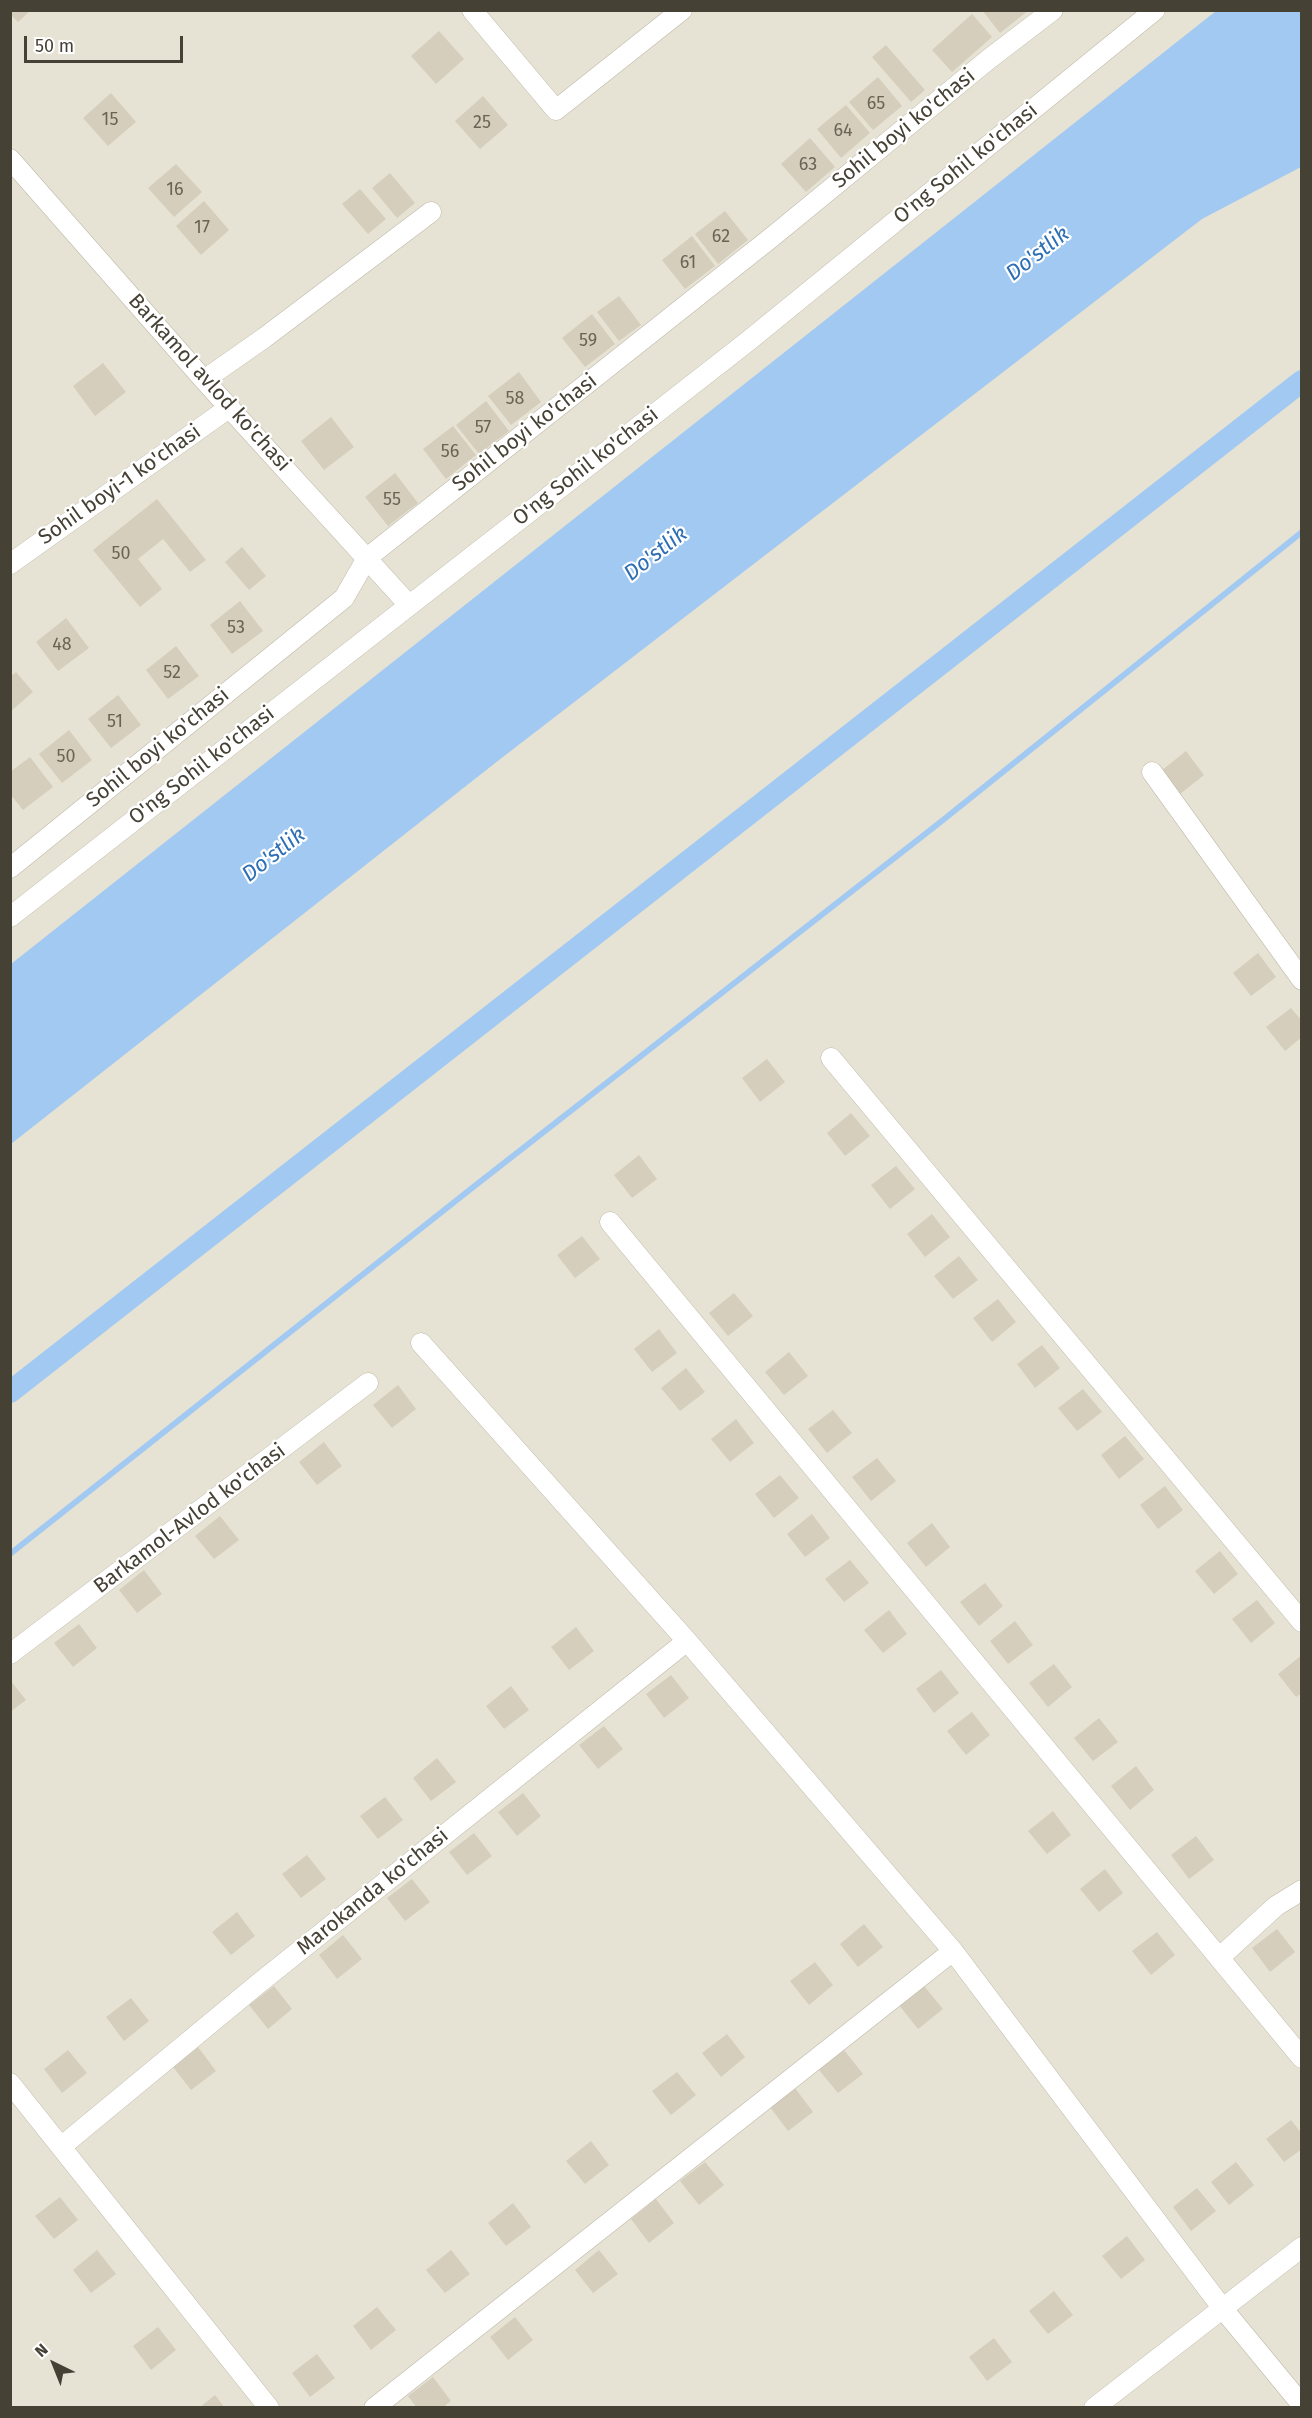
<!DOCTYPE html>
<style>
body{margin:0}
#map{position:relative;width:1312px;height:2418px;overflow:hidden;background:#f3f1e6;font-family:"Fira Sans",sans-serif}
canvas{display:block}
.frame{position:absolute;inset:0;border:12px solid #464135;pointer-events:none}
.north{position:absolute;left:24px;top:2334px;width:60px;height:60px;-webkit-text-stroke:4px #fff;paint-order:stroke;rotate:317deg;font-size:16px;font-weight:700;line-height:24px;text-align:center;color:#464135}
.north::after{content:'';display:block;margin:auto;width:21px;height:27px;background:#464135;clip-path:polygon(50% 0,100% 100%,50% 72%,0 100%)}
.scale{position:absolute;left:24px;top:36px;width:159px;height:27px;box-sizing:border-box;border:3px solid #464135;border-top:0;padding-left:8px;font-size:18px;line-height:21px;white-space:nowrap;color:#464135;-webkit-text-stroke:4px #fff;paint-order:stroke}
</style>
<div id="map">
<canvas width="1312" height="2418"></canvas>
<div class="frame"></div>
<div class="north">N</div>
<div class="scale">50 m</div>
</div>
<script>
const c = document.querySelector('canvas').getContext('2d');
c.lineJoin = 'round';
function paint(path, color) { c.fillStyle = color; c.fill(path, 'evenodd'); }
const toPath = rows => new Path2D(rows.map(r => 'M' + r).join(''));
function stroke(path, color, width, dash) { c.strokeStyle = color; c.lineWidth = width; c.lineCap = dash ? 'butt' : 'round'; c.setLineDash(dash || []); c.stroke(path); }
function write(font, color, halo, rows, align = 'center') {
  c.font = font + ' "Fira Sans",sans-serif'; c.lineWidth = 4.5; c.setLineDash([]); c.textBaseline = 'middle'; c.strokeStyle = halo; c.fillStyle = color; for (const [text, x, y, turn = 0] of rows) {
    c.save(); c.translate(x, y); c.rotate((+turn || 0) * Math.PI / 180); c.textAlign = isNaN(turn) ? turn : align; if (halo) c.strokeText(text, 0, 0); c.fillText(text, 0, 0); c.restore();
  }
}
const residential = toPath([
 [11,11,1301,11,1301,2407,11,2408]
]);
const water = toPath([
 [1216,11,1301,11,1301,167,1202,219,499,760,11,1144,11,964]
]);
const stream = toPath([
 [10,1554,472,1188,938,824,1302,532]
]);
const canal = toPath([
 [10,1392,1302,381]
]);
const building = toPath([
 [10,10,31,10,18,22,10,14],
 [982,10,1029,10,1000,33],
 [972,14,992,37,952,72,932,50],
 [439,31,464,59,436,84,411,56],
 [886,45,925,90,911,102,872,57],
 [878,77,902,106,873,130,849,102],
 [111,93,136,122,108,146,83,118],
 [483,96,508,125,480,149,455,121],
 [846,105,870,133,841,158,817,129],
 [810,138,835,167,806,192,781,164],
 [176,164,202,192,174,217,148,188],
 [390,173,415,203,397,218,372,188],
 [360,189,386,219,368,234,342,204],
 [204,201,229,230,201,255,176,226],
 [725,211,748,240,718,264,695,234],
 [692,236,715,266,685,289,662,260],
 [619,296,641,325,619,341,597,312],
 [592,314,615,344,585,367,562,338],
 [103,363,126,392,95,416,73,386],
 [519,372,541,402,511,425,488,396],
 [486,401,509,431,479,454,456,425],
 [331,417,354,447,324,470,301,441],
 [453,426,476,455,446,479,423,449],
 [395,473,418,503,388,526,365,497],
 [157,499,206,560,190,572,163,539,138,559,162,589,140,607,93,550],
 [242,547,266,576,249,590,225,562],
 [240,601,263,631,232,654,210,625],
 [66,618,89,648,58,671,36,642],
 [176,646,199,676,168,699,146,670],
 [16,672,33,692,10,712,10,677],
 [118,695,141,725,111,748,88,719],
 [69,730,92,760,62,783,39,754],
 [1186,751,1204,775,1180,794,1161,771],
 [30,757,53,787,23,810,10,794,10,772],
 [1258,953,1276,977,1251,996,1233,973],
 [1291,1008,1302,1021,1302,1037,1285,1051,1266,1027],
 [767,1059,785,1082,760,1102,742,1078],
 [851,1113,870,1136,845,1156,827,1133],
 [639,1155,657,1179,632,1198,614,1175],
 [896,1166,915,1189,890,1209,871,1185],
 [932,1214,950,1237,925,1257,907,1234],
 [582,1236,600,1259,575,1278,557,1255],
 [959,1256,978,1280,953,1299,934,1276],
 [734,1293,753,1316,728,1336,709,1313],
 [998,1299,1016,1322,992,1342,973,1318],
 [659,1329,677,1353,652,1372,634,1349],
 [1042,1345,1060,1368,1035,1388,1017,1364],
 [789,1352,808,1376,784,1395,765,1372],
 [686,1368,705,1392,680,1411,661,1388],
 [398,1385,416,1409,392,1428,373,1405],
 [1083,1389,1102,1412,1077,1431,1058,1408],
 [833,1410,852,1433,827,1453,808,1429],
 [736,1419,754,1443,730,1462,711,1439],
 [1125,1436,1144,1459,1119,1479,1101,1455],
 [324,1442,342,1466,317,1485,299,1462],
 [877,1458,896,1481,871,1501,852,1477],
 [780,1475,799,1498,774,1518,755,1494],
 [1165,1486,1183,1510,1158,1529,1140,1505],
 [812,1514,830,1538,805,1557,787,1534],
 [220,1516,239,1540,214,1559,195,1536],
 [932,1523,950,1547,926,1567,907,1543],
 [1220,1551,1238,1574,1214,1594,1195,1571],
 [850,1560,869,1583,844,1602,825,1579],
 [144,1570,162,1594,137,1613,119,1590],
 [985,1583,1003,1606,979,1626,960,1602],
 [1257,1600,1275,1623,1251,1643,1232,1619],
 [889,1610,907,1634,883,1653,864,1630],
 [1015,1621,1033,1645,1008,1664,990,1641],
 [79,1624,97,1648,73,1667,54,1643],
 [576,1627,594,1651,569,1670,551,1647],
 [1302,1655,1302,1693,1296,1697,1278,1674],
 [1054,1664,1072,1687,1048,1707,1029,1683],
 [941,1670,959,1693,934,1713,916,1689],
 [671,1675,689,1698,664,1718,646,1694],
 [10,1680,26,1700,10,1712],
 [511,1686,529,1710,504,1729,486,1706],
 [972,1712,990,1735,966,1755,947,1731],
 [1099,1718,1118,1742,1093,1761,1074,1738],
 [604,1726,623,1749,598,1769,579,1745],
 [437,1758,456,1782,431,1801,413,1778],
 [1136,1766,1154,1790,1130,1810,1111,1786],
 [523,1793,541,1816,517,1836,498,1812],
 [385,1797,403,1820,378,1839,360,1816],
 [1053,1811,1071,1835,1047,1854,1028,1831],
 [474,1833,492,1856,467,1875,449,1852],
 [1196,1836,1214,1860,1189,1879,1171,1855],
 [307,1855,326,1879,301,1898,282,1874],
 [1105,1869,1123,1893,1099,1912,1080,1889],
 [412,1879,430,1902,405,1921,387,1898],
 [237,1912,255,1936,231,1955,212,1932],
 [864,1924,883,1947,858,1967,840,1944],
 [1277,1929,1295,1952,1270,1972,1252,1948],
 [1157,1932,1175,1955,1151,1975,1132,1951],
 [343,1935,362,1959,337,1979,319,1955],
 [815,1962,833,1985,809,2005,790,1981],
 [274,1986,292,2009,268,2029,249,2005],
 [924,1986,943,2009,918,2029,899,2005],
 [131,1998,149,2021,124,2041,106,2017],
 [727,2034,745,2057,721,2077,702,2053],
 [198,2047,216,2071,191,2090,173,2067],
 [68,2050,87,2073,62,2093,44,2069],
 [844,2050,863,2074,838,2093,819,2070],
 [677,2072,696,2095,671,2115,652,2091],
 [795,2088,813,2112,788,2131,770,2107],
 [1291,2120,1302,2134,1302,2149,1284,2162,1266,2139],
 [591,2141,609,2165,585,2184,566,2161],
 [705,2162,724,2185,699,2205,680,2181],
 [1236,2162,1254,2185,1229,2205,1211,2182],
 [1197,2188,1216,2211,1191,2231,1173,2207],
 [60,2197,78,2220,54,2239,35,2216],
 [656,2199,674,2223,649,2243,631,2219],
 [513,2203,531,2227,506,2246,488,2223],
 [1127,2236,1145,2260,1121,2279,1102,2256],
 [97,2250,116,2274,91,2293,73,2270],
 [451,2250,470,2274,445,2293,426,2270],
 [599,2250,618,2274,593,2293,575,2270],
 [1054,2291,1073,2315,1048,2334,1029,2311],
 [377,2307,396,2330,371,2350,353,2326],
 [515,2317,533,2340,508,2360,490,2337],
 [158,2327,176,2350,151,2370,133,2346],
 [994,2338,1012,2362,987,2381,969,2357],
 [317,2354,335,2378,310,2397,292,2373],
 [433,2377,451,2401,442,2408,417,2408,408,2396],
 [215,2395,225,2408,199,2408]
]);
const minor = toPath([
 [472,10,556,110,682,10],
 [10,159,204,380,409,605],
 [204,380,264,338,431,212],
 [10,564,230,407],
 [1152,772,1302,980],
 [10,868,344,598,367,558,772,237,989,59,1053,10],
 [10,917,747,342,1155,10],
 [831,1058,1302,1622],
 [610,1222,1302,2058],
 [421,1343,687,1641,953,1951,1223,2309,1302,2405],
 [10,1654,368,1383],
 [1219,1958,1276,1906,1302,1890],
 [10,2083,269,2408],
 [62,2146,258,1984,687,1641],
 [374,2408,953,1951],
 [1094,2408,1302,2247]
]);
const numberNames = [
 ["65",876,104],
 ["15",110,120],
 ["25",482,123],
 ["64",843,131],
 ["63",808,165],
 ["16",175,190],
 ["17",202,228],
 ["62",721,237],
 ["61",688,263],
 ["59",588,341],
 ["58",515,399],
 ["57",483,428],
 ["56",450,452],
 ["55",392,500],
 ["50",121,554],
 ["53",236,628],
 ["48",62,645],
 ["52",172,673],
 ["51",115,722],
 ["50",66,757]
];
const streetNames = [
 ["Sohil boyi ko'chasi",904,129,-39],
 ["O'ng Sohil ko'chasi",966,164,-39],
 ["Barkamol avlod ko'chasi",209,383,48],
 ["Sohil boyi ko'chasi",525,433,-38],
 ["O'ng Sohil ko'chasi",586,467,-38],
 ["Sohil boyi-1 ko'chasi",120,485,-35],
 ["Sohil boyi ko'chasi",158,748,-39],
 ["O'ng Sohil ko'chasi",202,766,-38],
 ["Barkamol-Avlod ko'chasi",190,1519,-37],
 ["Marokanda ko'chasi",373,1892,-39]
];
const waterNames = [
 ["Do'stlik",1038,254,-38],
 ["Do'stlik",656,554,-38],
 ["Do'stlik",274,855,-38]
];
paint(residential, '#e7e3d4');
paint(water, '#a2c9f1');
stroke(stream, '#a2c9f1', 6);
stroke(canal, '#a2c9f1', 22);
paint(building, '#d5cebc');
stroke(minor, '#bfb9a9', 21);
stroke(minor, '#fff', 20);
write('18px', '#6a6457', null, numberNames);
write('21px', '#464135', '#fff', streetNames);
write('italic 22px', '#2d6eb4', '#fff', waterNames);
</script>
